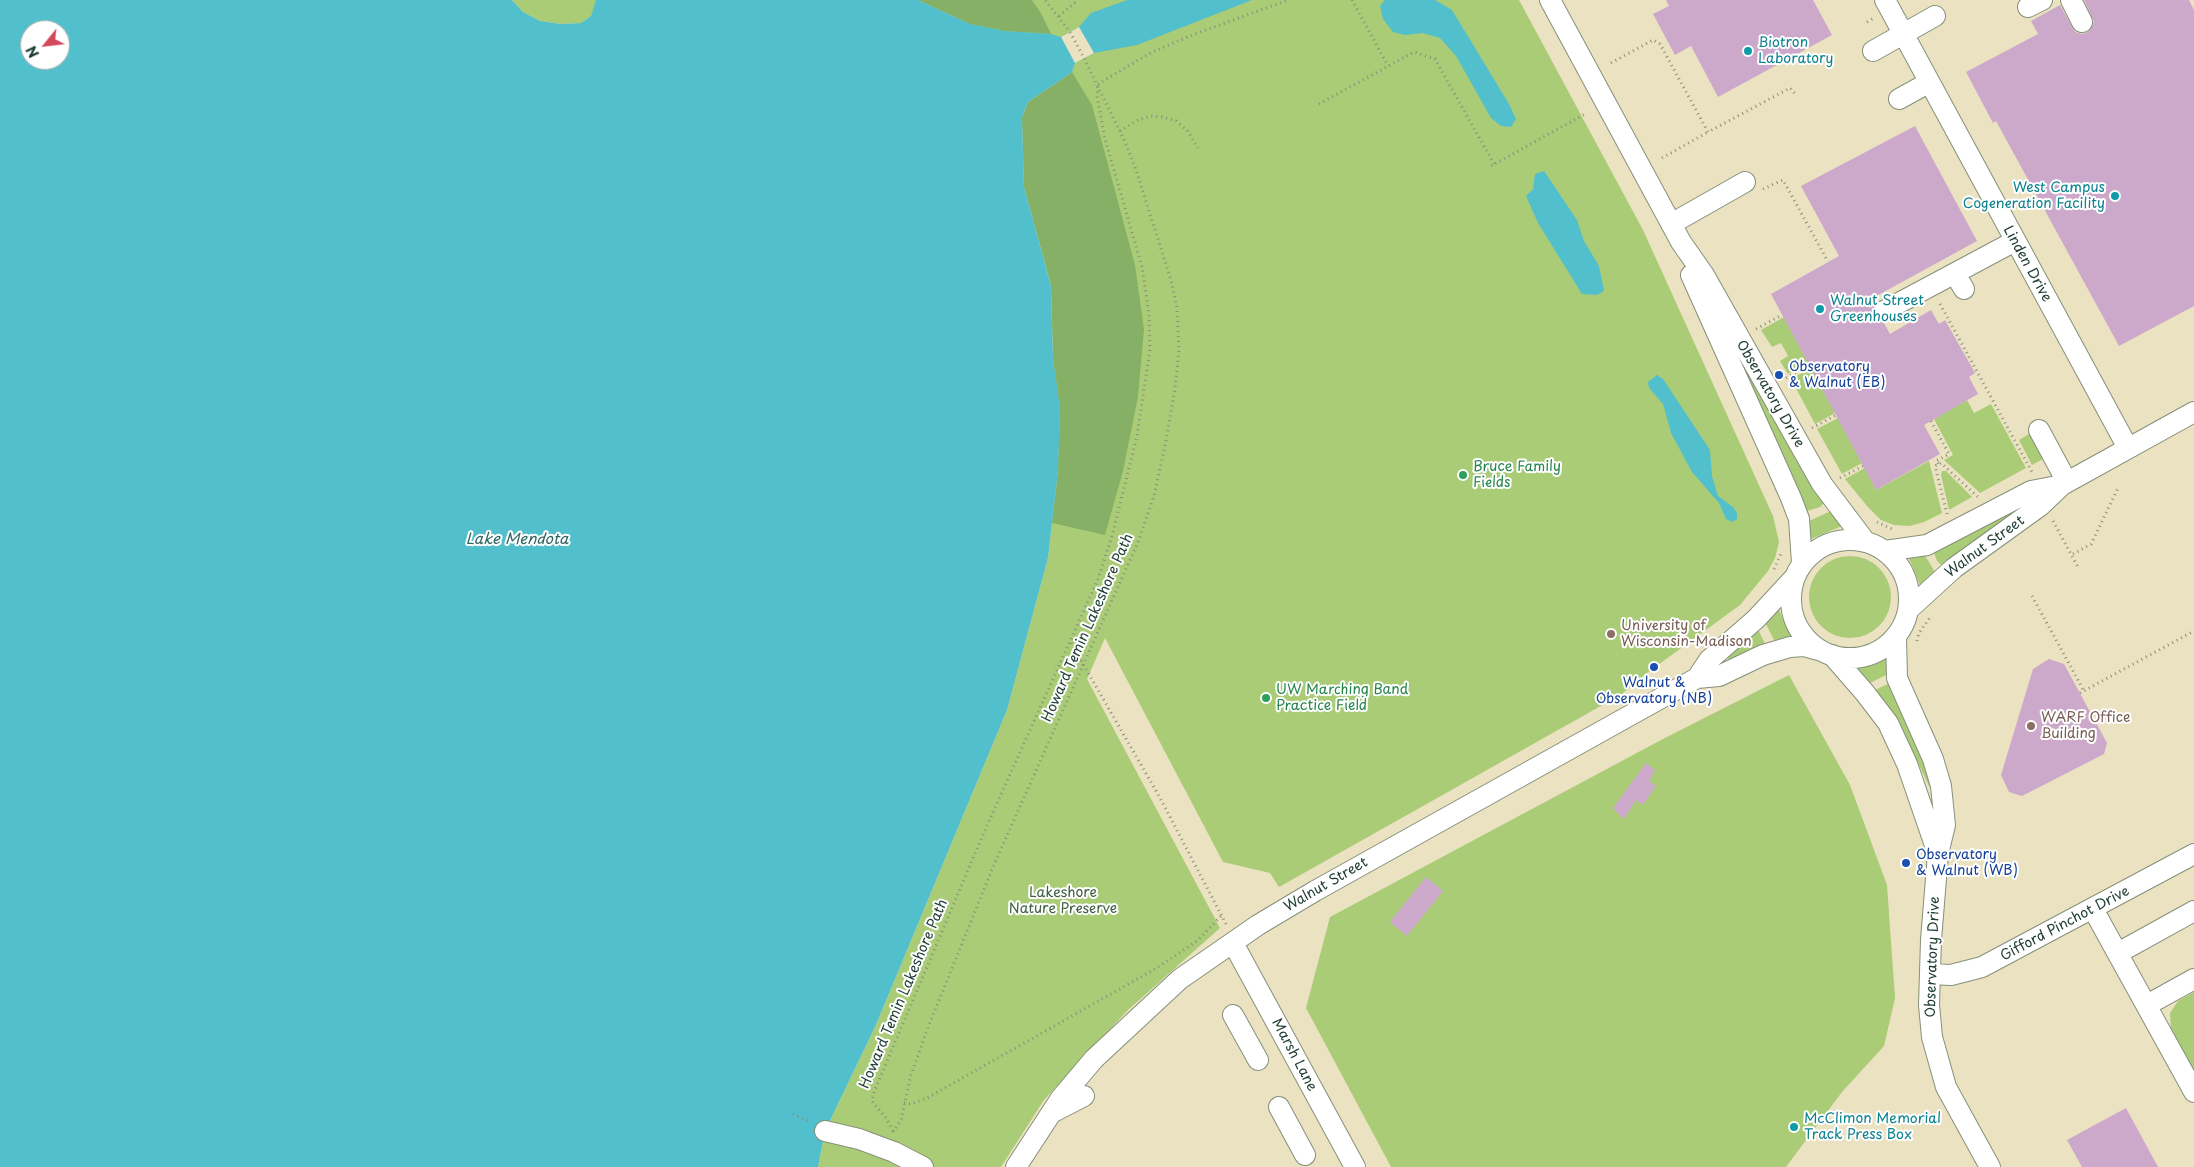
<!DOCTYPE html>
<style>
body{margin:0}
#map{position:relative;width:2194px;height:1167px;overflow:hidden;background:#ebe2c1;font-family:"Playpen Sans",sans-serif}
canvas{display:block}
.north{position:absolute;left:20px;top:20px;width:50px;height:50px;box-sizing:border-box;background:#fff;border:1px solid #a5b1ae;border-radius:50%;rotate:241deg;font-size:14px;font-weight:700;line-height:20px;text-align:center;color:#1f3d34}
.north::after{content:'';display:block;margin:auto;width:18px;height:22px;background:#d1495b;clip-path:polygon(50% 0,100% 100%,50% 72%,0 100%)}
</style>
<div id="map">
<canvas width="2194" height="1167"></canvas>
<div class="north">N</div>
</div>
<script>
const c = document.querySelector('canvas').getContext('2d');
c.lineJoin = 'round';
function paint(path, color) { c.fillStyle = color; c.fill(path, 'evenodd'); }
const toPath = rows => new Path2D(rows.map(r => 'M' + r).join(''));
function stroke(path, color, width, dash) { c.strokeStyle = color; c.lineWidth = width; c.lineCap = dash ? 'butt' : 'round'; c.setLineDash(dash || []); c.stroke(path); }
function write(font, color, halo, rows, align = 'center') {
  c.font = font + ' "Playpen Sans",sans-serif'; c.lineWidth = 4; c.setLineDash([]); c.textBaseline = 'middle'; c.strokeStyle = halo; c.fillStyle = color; for (const [text, x, y, turn = 0] of rows) {
    c.save(); c.translate(x, y); c.rotate((+turn || 0) * Math.PI / 180); c.textAlign = isNaN(turn) ? turn : align; if (halo) c.strokeText(text, 0, 0); c.fillText(text, 0, 0); c.restore();
  }
}
const green = toPath([
 [512,0,596,0,596,4,591,16,581,23,561,24,540,21,523,12],
 [918,0,1519,0,1643,230,1773,516,1779,542,1775,558,1768,571,1740,605,1647,673,1622,694,1279,887,1270,873,1223,862,1105,638,1087,679,1220,928,1128,1010,1044,1100,1001,1167,818,1167,825,1131,875,1027,1007,710,1048,558,1058,471,1051,286,1024,187,1022,117,1072,72],
 [1784,317,1808,362,1788,374,1780,361,1788,356,1781,343,1772,347,1761,330],
 [1811,368,1835,413,1815,424,1791,379],
 [1747,369,1824,503,1820,507,1807,511,1743,371],
 [1967,400,1974,413,1991,404,2026,468,1980,493,1944,460,1953,455,1934,419],
 [1838,418,1862,463,1842,474,1817,429],
 [2031,433,2045,458,2032,465,2019,440],
 [1929,461,1942,513,1924,522,1910,526,1894,525,1881,520,1867,506,1845,479,1865,468,1876,490],
 [1942,471,1946,471,1972,497,1949,510,1941,475],
 [2020,506,2021,509,1941,565,1937,561,1933,550],
 [1831,511,1842,526,1811,539,1809,521],
 [1924,554,1935,572,1920,585,1908,556],
 '1809 597a41 41 0 1 1 82 0a41 41 0 1 1-82 0Z',
 [1778,607,1786,627,1792,636,1774,640,1765,622],
 [1758,629,1765,644,1730,661,1727,656],
 [1886,658,1888,674,1870,683,1856,667,1876,664],
 [1789,675,1850,785,1887,885,1895,998,1884,1046,1842,1092,1786,1167,1391,1167,1306,1008,1330,917,1661,740],
 [1890,683,1909,721,1932,785,1929,786,1902,729,1875,690],
 [2194,992,2194,1071,2171,1030,2170,1013,2178,1001]
]);
const forest = toPath([
 [918,0,1032,0,1041,13,1051,34,1005,31,970,24],
 [1072,72,1092,105,1135,265,1144,329,1138,397,1123,471,1105,535,1052,523,1058,470,1060,408,1053,359,1051,285,1024,187,1022,117,1028,102]
]);
const water = toPath([
 [0,0,512,0,523,12,540,21,561,24,581,23,591,16,596,0,918,0,970,24,1005,31,1051,34,1061,37,1079,27,1091,13,1127,0,1252,0,1137,45,1094,53,1075,63,1072,72,1028,102,1022,117,1024,187,1051,286,1053,359,1060,408,1058,471,1048,558,1007,710,875,1027,825,1131,818,1167,0,1167],
 [30,30,60,30,60,60,30,60],
 [1385,0,1435,0,1452,10,1509,104,1516,119,1511,127,1501,126,1491,118,1456,56,1440,38,1423,33,1405,35,1393,32,1383,19,1380,6],
 [1544,171,1577,220,1584,241,1599,266,1604,291,1597,295,1582,294,1538,223,1526,196,1533,189,1535,174],
 [1657,375,1663,379,1710,450,1712,476,1718,496,1733,507,1737,513,1737,519,1732,522,1726,519,1719,503,1692,472,1671,433,1663,404,1649,388,1648,382]
]);
const pier = toPath([
 [1079,27,1094,53,1075,63,1061,37]
]);
const building = toPath([
 [1666,0,1813,0,1832,35,1718,97,1691,46,1675,55,1653,14,1669,6],
 [2084,0,2189,0,2194,10,2194,306,2119,346,1996,121,1993,123,1966,72,2038,34,2031,21,2060,5,2075,32,2082,34,2088,32,2094,22],
 [1915,126,1977,241,1871,299,1874,305,1873,316,1884,323,1890,334,1931,310,1939,324,1945,320,1975,373,1969,377,1978,394,1924,425,1940,454,1876,490,1771,294,1839,256,1801,186],
 [2049,659,2064,664,2107,743,2104,754,2022,796,2009,792,2001,775,2033,669],
 [1646,763,1655,770,1649,781,1656,786,1643,805,1636,800,1624,819,1613,808],
 [1426,877,1443,891,1407,936,1390,922],
 [2126,1108,2158,1167,2082,1167,2067,1140]
]);
const path = toPath([
 [1352,0,1388,66],
 [1059,16,1078,0],
 [1867,22,1874,18],
 [1611,63,1653,40,1660,44,1708,132,1790,88,1797,96],
 [1098,84,1152,52,1195,34,1288,0],
 [1319,104,1414,52,1435,59,1494,164],
 [1120,131,1138,120,1151,116,1163,117,1176,121,1187,130,1198,148],
 [1662,158,1708,132],
 [1491,166,1585,114],
 [1763,189,1783,180,1826,258],
 [1940,304,2032,472],
 [1756,329,1782,315],
 [1786,378,1809,365],
 [1931,421,1949,454,1936,461,1938,464],
 [1812,428,1836,415],
 [1840,478,1863,466],
 [1947,514,1935,466,1941,463,1978,497],
 [2053,521,2079,569],
 [1877,522,1894,530],
 [2073,554,2091,544,2118,488],
 [1774,569,1781,554],
 [2032,596,2084,691],
 [1917,641,1919,633,1931,616],
 [1071,643,1159,796,1226,924],
 [2080,693,2194,631],
 [1703,697,1707,701,1714,697],
 [904,1103,911,1104,927,1098,1155,969,1197,941,1223,914],
 [793,1114,810,1122],
 [893,1131,886,1118,872,1101,874,1092,985,830,1098,579,1112,536,1137,436,1150,350,1149,314,1142,267,1105,139,1097,96,1098,84],
 [893,1132,901,1120,911,1075,927,1030,993,867,1138,542,1154,496,1166,441,1175,388,1179,350,1177,308,1171,280,1136,170,1126,144,1084,58,1070,32,1045,0]
]);
const minor = toPath([
 [1550,0,1681,242,1704,275,1822,484,1865,541],
 [1885,0,2128,448],
 [2071,0,2082,22],
 [2028,7,2042,0],
 [1873,51,1935,16],
 [1899,99,1928,83],
 [1671,224,1745,182],
 [1955,274,1964,289],
 [1691,275,1791,498,1799,519,1802,563],
 [1884,311,2015,241],
 [2039,430,2067,482],
 '1791 599a59 59 0 1 1 118 0a59 59 0 1 1-118 0Z',
 [1885,551,1927,545,2031,491,2062,485],
 [1908,610,1954,568,2040,506,2062,485,2194,412],
 [1896,637,1897,678,1933,759,1941,786,1945,825,1938,854,1931,940,1929,1005,1932,1037,1946,1087,1990,1167],
 [1832,655,1865,693,1888,723,1907,764,1938,854],
 [1697,678,1709,660,1756,619,1794,578],
 [2093,909,2194,1092],
 [1233,943,1355,1167],
 [2118,953,2194,911],
 [1930,974,1951,975,1982,967,2194,854],
 [2147,1005,2194,979],
 [1233,1015,1258,1060],
 [1279,1107,1305,1155],
 [1055,1111,1084,1096],
 [825,1131,859,1139,894,1152,923,1167],
 [1016,1167,1061,1098,1094,1059,1180,979,1258,925,1315,891,1697,678,1719,676,1763,655,1790,647,1804,646,1819,650]
]);
const markers = [
 [1748,51,5,"#0f9aa8"],
 [2115,196,5,"#0f9aa8"],
 [1820,309,5,"#0f9aa8"],
 [1779,375,5,"#1a4fb4"],
 [1463,475,5,"#2e9e5b"],
 [1611,634,5,"#8d6e63"],
 [1654,667,5,"#1a4fb4"],
 [1266,698,5,"#2e9e5b"],
 [2031,726,5,"#8d6e63"],
 [1906,863,5,"#1a4fb4"],
 [1794,1127,5,"#0f9aa8"]
];
const cultureNames = [
 ["Biotron",1758,43],
 ["Laboratory",1758,59],
 ["West Campus",2105,188,"right"],
 ["Cogeneration Facility",2105,204,"right"],
 ["Walnut Street",1830,301],
 ["Greenhouses",1830,317],
 ["McClimon Memorial",1804,1119],
 ["Track Press Box",1804,1135]
];
const streetNames = [
 ["Linden Drive",2027,264,61],
 ["Observatory Drive",1770,394,60],
 ["Walnut Street",1985,547,-36],
 ["Howard Temin Lakeshore Path",1088,628,-66],
 ["Walnut Street",1326,885,-30],
 ["Gifford Pinchot Drive",2065,924,-28],
 ["Observatory Drive",1933,957,-88],
 ["Howard Temin Lakeshore Path",904,994,-67],
 ["Marsh Lane",1294,1055,62]
];
const transitNames = [
 ["Observatory",1789,367],
 ["& Walnut (EB)",1789,383],
 ["Walnut &",1654,683,"center"],
 ["Observatory (NB)",1654,699,"center"],
 ["Observatory",1916,855],
 ["& Walnut (WB)",1916,871]
];
const leisureNames = [
 ["Bruce Family",1473,467],
 ["Fields",1473,483],
 ["UW Marching Band",1276,690],
 ["Practice Field",1276,706]
];
const educationNames = [
 ["University of",1621,626],
 ["Wisconsin-Madison",1621,642],
 ["WARF Office",2041,718],
 ["Building",2041,734]
];
const parkNames = [
 ["Lakeshore",1063,893],
 ["Nature Preserve",1063,909]
];
const waterNames = [
 ["Lake Mendota",517,540]
];
paint(green, '#aacc76');
paint(forest, '#87b067');
paint(water, '#52bfcc');
paint(pier, '#ebe2c1');
paint(building, '#cca9cb');
stroke(minor, '#85907a', 22);
stroke(path, '#85907a', 3, [1, 4]);
stroke(minor, '#fff', 20);
for (const [x, y, r, color] of markers) { const dot = new Path2D(); dot.arc(x, y, r, 0, 2 * Math.PI); c.fillStyle = color; c.fill(dot); stroke(dot, '#fff', 2); }
write('14px', '#0d838f', '#fff', cultureNames, 'left');
write('14px', '#1f3d34', '#fff', streetNames);
write('14px', '#164399', '#fff', transitNames, 'left');
write('14px', '#27864d', '#fff', leisureNames, 'left');
write('14px', '#785e54', '#fff', educationNames, 'left');
write('14px', '#426144', '#fff', parkNames);
write('italic 15px', '#2e6462', '#fff', waterNames);
</script>
